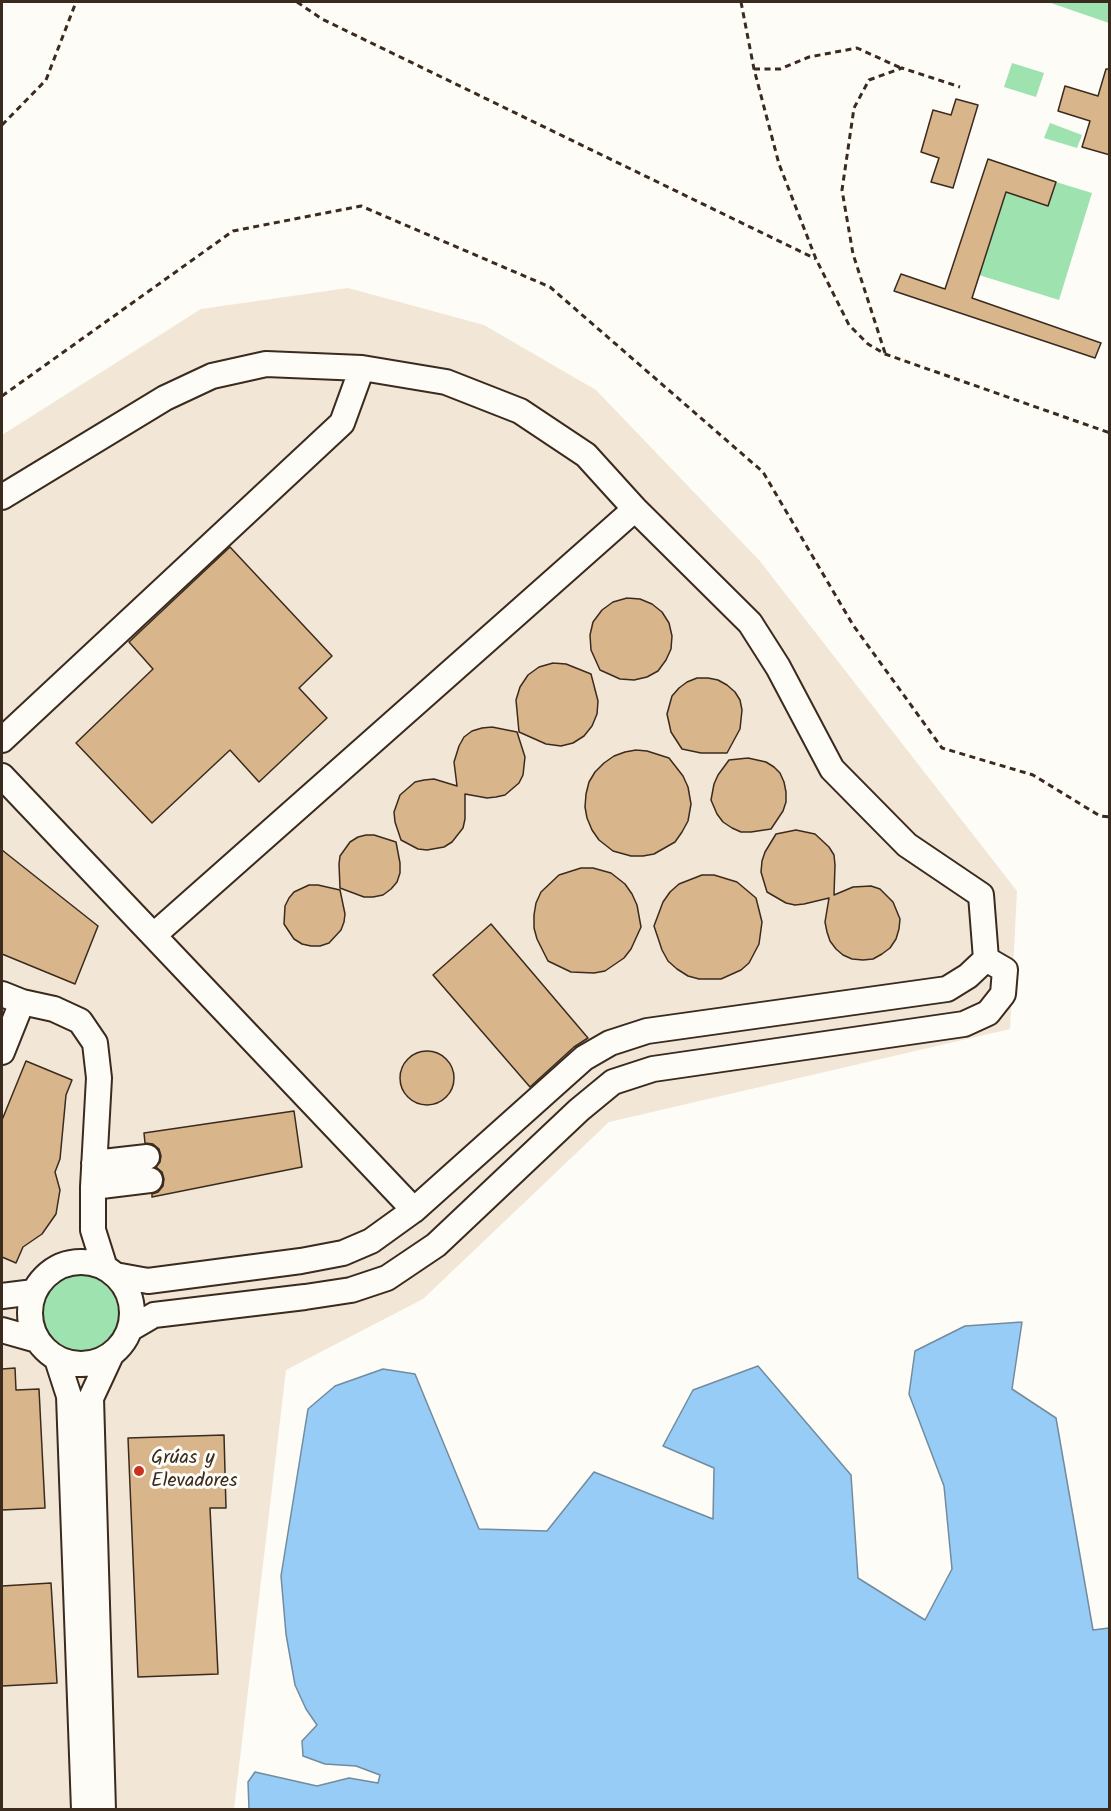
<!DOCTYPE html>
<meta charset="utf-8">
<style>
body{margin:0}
#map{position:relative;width:1111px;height:1811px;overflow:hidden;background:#fdfcf7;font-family:Kalam,sans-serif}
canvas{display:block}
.frame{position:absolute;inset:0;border:3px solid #3b2a1e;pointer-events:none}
</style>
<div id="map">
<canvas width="1111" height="1811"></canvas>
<div class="frame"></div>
</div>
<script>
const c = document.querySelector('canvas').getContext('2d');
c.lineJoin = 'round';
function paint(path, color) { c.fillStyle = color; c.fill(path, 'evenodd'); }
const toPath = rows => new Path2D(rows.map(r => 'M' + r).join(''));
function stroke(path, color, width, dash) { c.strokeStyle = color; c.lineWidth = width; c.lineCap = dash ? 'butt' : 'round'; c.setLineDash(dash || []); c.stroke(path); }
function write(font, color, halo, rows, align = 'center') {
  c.font = font + ' Kalam,sans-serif'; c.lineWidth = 6; c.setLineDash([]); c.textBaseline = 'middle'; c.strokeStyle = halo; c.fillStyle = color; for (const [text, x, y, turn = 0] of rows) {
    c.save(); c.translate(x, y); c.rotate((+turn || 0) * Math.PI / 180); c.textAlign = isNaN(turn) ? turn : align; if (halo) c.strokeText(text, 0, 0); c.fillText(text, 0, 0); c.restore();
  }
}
const built = toPath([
 [348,288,484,325,596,390,759,560,1017,891,1010,1029,609,1122,423,1299,286,1370,234,1809,2,1810,2,435,201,309]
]);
const green = toPath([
 [1048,2,1109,2,1109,23],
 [1012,63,1044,73,1036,97,1004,87],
 [1050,123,1082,135,1077,148,1044,138],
 [1056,182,1092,193,1059,300,979,275,1006,192,1048,206],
 '43 1314a40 40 0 1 1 80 0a40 40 0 1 1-80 0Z'
]);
const water = toPath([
 [1022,1322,1012,1389,1056,1418,1093,1630,1109,1628,1109,1809,249,1809,248,1782,255,1772,317,1786,349,1778,378,1783,380,1775,356,1766,325,1764,303,1756,302,1741,317,1725,306,1709,295,1685,286,1634,281,1576,308,1409,335,1386,383,1369,415,1374,479,1529,547,1531,594,1472,713,1519,714,1468,663,1446,693,1390,758,1366,851,1475,858,1578,925,1620,952,1569,944,1486,909,1394,915,1351,965,1326,1022,1322]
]);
const building = toPath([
 [1106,69,1110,69,1110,155,1082,147,1090,121,1058,111,1065,86,1098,96,1106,69],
 [956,99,978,105,953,188,931,182,939,158,921,152,933,110,951,115,956,99],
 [988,159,1056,182,1048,206,1006,192,972,298,1101,343,1095,358,894,291,901,274,945,289,988,159],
 [230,547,332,656,299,688,327,718,259,782,230,750,152,823,76,743,153,669,129,642,230,547],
 [627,598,640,599,652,604,662,612,669,623,672,636,671,649,666,660,658,671,647,677,634,680,620,679,600,670,591,650,590,635,593,622,602,610,613,602,627,598],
 [553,663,566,664,591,674,598,701,597,714,592,726,584,736,573,743,561,746,546,744,519,732,516,700,520,687,528,675,539,667,553,663],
 [697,678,708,678,718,680,727,685,735,692,740,700,742,710,740,729,727,753,701,753,682,749,671,732,667,714,672,696,679,688,687,682,697,678],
 [492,727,517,732,525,757,523,775,519,783,505,795,496,797,487,798,465,794,465,819,463,828,452,842,444,847,427,850,418,849,401,840,395,822,394,812,400,795,415,782,424,780,434,779,457,786,454,762,459,746,464,737,472,731,482,728,492,727],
 [636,750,647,751,669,758,683,776,688,787,691,804,688,821,682,832,675,842,654,854,643,856,631,856,613,851,599,840,592,830,587,818,585,807,586,794,589,782,595,772,604,763,614,756,625,752,636,750],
 [748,758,766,762,774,767,780,773,784,782,786,792,786,802,783,811,771,829,751,832,741,832,732,828,723,822,717,814,711,800,714,784,718,775,729,760,748,758],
 [796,830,815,834,829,847,834,855,835,865,834,895,853,887,871,886,880,889,893,902,900,919,899,929,896,939,890,948,882,954,873,959,863,960,852,959,843,955,836,949,830,941,827,932,825,922,829,898,804,904,795,905,786,903,767,892,761,872,762,861,765,852,776,834,796,830],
 [366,835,374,835,396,842,400,863,400,873,397,882,391,889,383,895,373,897,364,897,340,888,339,864,340,856,350,842,358,837,366,835],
 [2,850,98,926,75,984,2,954,2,850],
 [581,868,593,868,611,873,625,884,632,894,637,905,641,927,631,949,624,958,605,971,594,973,571,972,548,961,537,939,534,928,534,915,536,903,541,892,559,875,581,868],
 [702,875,714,875,737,882,756,898,762,922,759,944,749,963,741,970,721,979,699,979,688,976,677,969,668,961,662,950,654,926,663,902,670,892,679,884,702,875],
 [309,885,318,885,340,890,345,914,344,922,341,930,329,943,320,946,311,946,302,944,294,939,284,924,285,906,289,898,294,892,309,885],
 [491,924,588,1038,574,1047,530,1087,433,975,491,924],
 '400 1078a27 27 0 1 1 54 0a27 27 0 1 1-54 0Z',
 [26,1061,72,1080,66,1095,60,1159,55,1172,60,1190,56,1214,42,1234,23,1247,16,1263,2,1257,2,1120,26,1061],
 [294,1111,302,1167,152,1197,152,1194,158,1192,163,1186,164,1179,162,1172,156,1167,160,1162,161,1156,159,1149,153,1144,145,1143,144,1133,294,1111],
 [15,1368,16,1390,39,1389,45,1508,2,1510,2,1369,15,1368],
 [224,1435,226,1508,210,1508,218,1674,138,1677,128,1438,224,1435],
 [51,1583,57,1683,2,1686,2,1586,51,1583]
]);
const path = toPath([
 [297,2,322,19,816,259],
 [741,2,754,69,779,164,816,259,849,325,868,344,885,354,1110,433],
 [754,69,780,69,809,57,857,48,901,68],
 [2,125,46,80,76,2],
 [885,353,853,254,842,190,854,108,869,80,902,68,960,87],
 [2,396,233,231,361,206,550,287,763,472,853,625,942,748,1033,775,1100,816,1110,817]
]);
const minor = toPath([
 [2,497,165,398,212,376,266,364,362,368,446,382,520,411,586,455,635,509,750,623,778,667,832,769,907,845,981,895,986,959],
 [2,740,342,423,362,368],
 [2,776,414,1210],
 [154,935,635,509],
 [2,994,22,1002,54,1009,80,1021,95,1043,99,1078,93,1187,93,1230,105,1268],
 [2,1052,22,1002],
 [94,1163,147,1157],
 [93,1187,150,1180],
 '30 1313a51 51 0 1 1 102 0a51 51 0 1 1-102 0Z',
 [115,1275,148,1281,301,1261,343,1253,371,1241,414,1210,584,1058,610,1043,647,1031,947,989,968,976,986,959],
 [2,1296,34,1292],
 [130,1329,154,1315,305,1297,351,1290,387,1278,436,1245,579,1110,613,1082,653,1069,964,1024,988,1013,1003,994,1005,970,986,959],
 [2,1330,37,1340],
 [57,1359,69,1396,84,1810],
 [103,1810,91,1398,111,1355]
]);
const markers = [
 [139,1471,6,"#c8321e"]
];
const poiNames = [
 ["Grúas y",151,1460],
 ["Elevadores",151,1483]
];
paint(built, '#f2e7d6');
paint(green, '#9de2af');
paint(water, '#96ccf5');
stroke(water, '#728b9f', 1.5);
paint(building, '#d8b58a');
stroke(building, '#3b2a1e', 1.5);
stroke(minor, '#3b2a1e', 28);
stroke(path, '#3b2a1e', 3, [6, 4.5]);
stroke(minor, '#fdfcf7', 24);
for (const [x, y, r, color] of markers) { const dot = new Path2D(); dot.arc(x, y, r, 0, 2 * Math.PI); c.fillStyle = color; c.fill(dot); stroke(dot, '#fdfcf7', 2); }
write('20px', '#3b2a1e', '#fdfcf7', poiNames, 'left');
</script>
